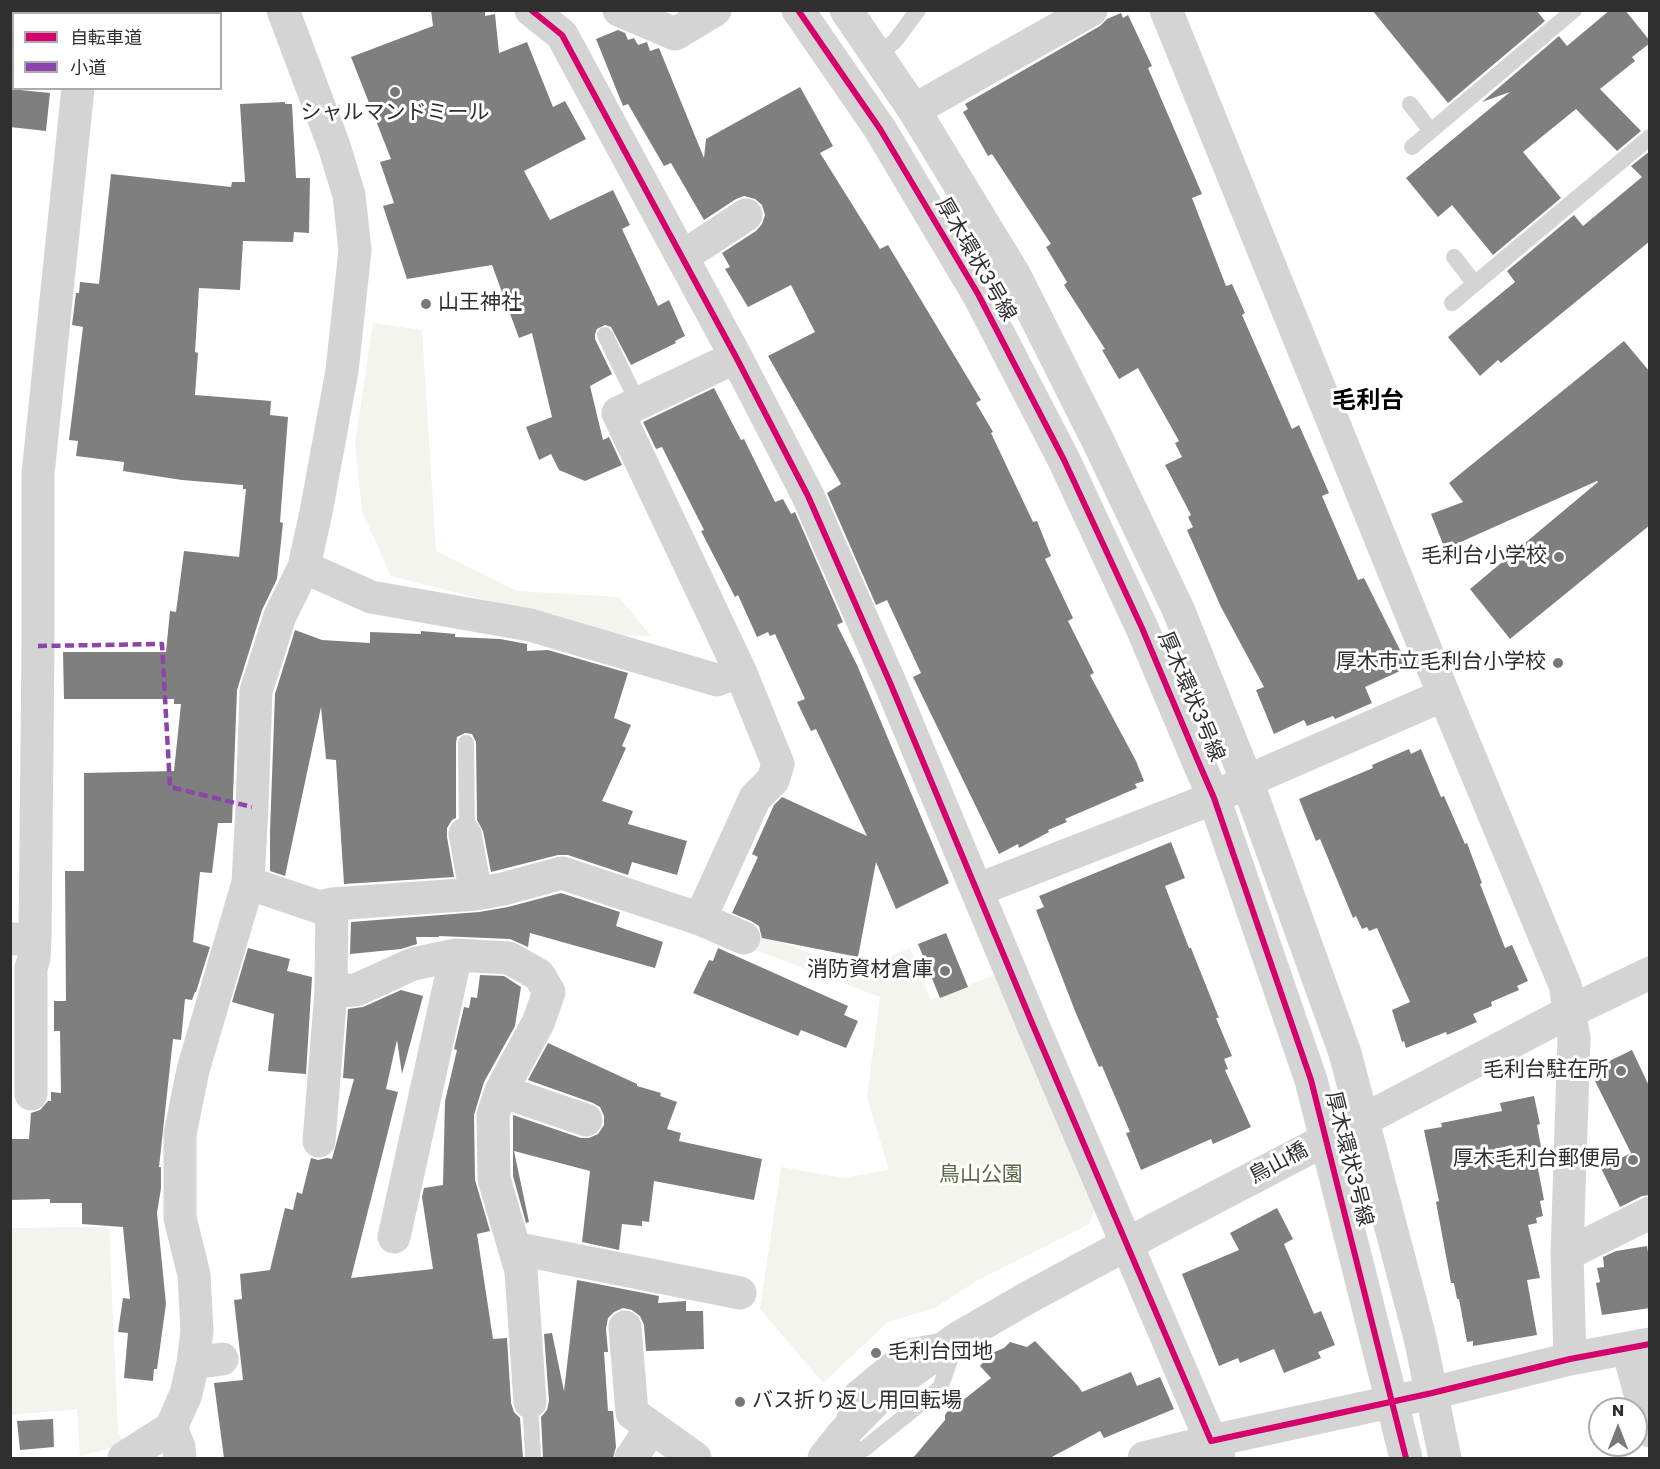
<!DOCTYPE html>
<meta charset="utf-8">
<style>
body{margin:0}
#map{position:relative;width:1660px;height:1469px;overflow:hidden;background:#fff;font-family:Poppins,"Noto Sans JP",sans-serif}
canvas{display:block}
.frame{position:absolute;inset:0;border:12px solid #2f2f2f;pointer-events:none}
.legend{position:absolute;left:12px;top:12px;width:210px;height:78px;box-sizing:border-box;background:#fff;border:2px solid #acacac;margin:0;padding:8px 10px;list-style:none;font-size:18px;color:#2f2f2f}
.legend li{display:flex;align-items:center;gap:12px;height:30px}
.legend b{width:30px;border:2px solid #acacac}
.north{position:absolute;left:1588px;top:1397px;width:60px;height:60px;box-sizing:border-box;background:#fff;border:2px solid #acacac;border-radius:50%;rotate:0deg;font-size:16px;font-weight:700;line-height:24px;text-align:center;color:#2f2f2f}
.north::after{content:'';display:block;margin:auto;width:21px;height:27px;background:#787878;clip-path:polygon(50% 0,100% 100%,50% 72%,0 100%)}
</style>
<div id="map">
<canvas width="1660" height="1469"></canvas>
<div class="frame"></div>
<ul class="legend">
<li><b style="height:8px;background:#d6006c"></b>自転車道</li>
<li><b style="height:8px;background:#8e44ad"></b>小道</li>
</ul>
<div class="north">N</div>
</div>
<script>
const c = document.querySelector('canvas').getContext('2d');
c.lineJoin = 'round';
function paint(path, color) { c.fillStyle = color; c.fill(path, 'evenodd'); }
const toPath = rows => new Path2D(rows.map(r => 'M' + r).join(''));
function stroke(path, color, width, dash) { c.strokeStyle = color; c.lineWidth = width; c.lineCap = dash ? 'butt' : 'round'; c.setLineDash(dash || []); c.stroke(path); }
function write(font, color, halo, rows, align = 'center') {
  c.font = font + ' Poppins,"Noto Sans JP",sans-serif'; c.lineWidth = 6; c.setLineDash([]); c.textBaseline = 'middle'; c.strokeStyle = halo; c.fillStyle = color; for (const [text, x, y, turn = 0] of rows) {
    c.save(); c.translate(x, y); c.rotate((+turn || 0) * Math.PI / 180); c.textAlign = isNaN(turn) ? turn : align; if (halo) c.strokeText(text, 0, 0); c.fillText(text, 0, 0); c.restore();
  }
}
const green = toPath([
 [373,323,422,330,436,551,517,591,619,597,651,636,624,635,391,576,362,511,355,444],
 [750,931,857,970,910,948,931,1000,994,975,1095,1209,1089,1224,978,1280,935,1308,888,1322,823,1383,760,1309,781,1167,843,1178,889,1170,867,1097,880,997,742,945],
 [109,1227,118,1433,122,1439,129,1443,80,1456,77,1409,11,1415,11,1228]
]);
const building = toPath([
 [431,10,485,10,485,16,495,14,499,53,527,42,553,107,565,101,586,139,524,171,550,220,613,190,630,225,622,229,658,306,669,300,685,336,675,341,676,343,631,365,611,327,605,325,597,329,595,334,595,339,612,374,590,386,603,440,609,437,622,465,585,481,559,470,551,454,539,460,526,427,552,417,532,333,519,338,492,265,407,279,383,206,394,203,380,162,391,159,351,57,433,26],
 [1372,10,1536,10,1545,21,1448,103],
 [1610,10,1625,10,1650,41,1650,43,1632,57,1635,61,1600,89,1641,131,1617,151,1576,109,1523,152,1561,198,1493,255,1452,205,1438,217,1406,178,1510,92,1482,102,1559,36,1567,46],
 [1121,13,1123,18,1128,15,1152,66,1148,68,1202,194,1192,198,1226,286,1232,284,1245,313,1242,315,1292,429,1299,425,1329,493,1322,496,1358,580,1364,578,1405,660,1400,671,1365,687,1372,703,1335,719,1333,716,1307,726,1304,720,1274,734,1256,690,1264,687,1221,607,1187,530,1193,527,1188,517,1191,515,1165,465,1182,457,1175,443,1179,441,1138,368,1119,379,1102,350,1105,349,1064,285,1067,282,1046,247,1051,244,992,154,988,156,963,112,968,109,965,104,1100,26,1107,19],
 [618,30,625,33,628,40,634,38,638,45,647,42,650,51,659,48,704,158,706,139,800,87,833,146,820,153,880,249,888,245,981,400,976,403,993,432,991,433,1033,522,1037,521,1051,556,1045,559,1073,618,1068,621,1094,673,1090,675,1136,761,1144,781,1135,784,1137,788,1065,819,1067,822,1048,830,1049,832,1019,848,1018,844,999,854,913,677,921,673,887,600,876,605,827,493,841,484,768,356,815,332,791,285,748,307,725,269,730,267,722,253,756,231,762,224,765,215,762,205,755,199,744,196,736,199,704,220,671,163,664,166,628,104,623,106,596,39],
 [10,89,50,93,46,131,10,127],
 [285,102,285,104,292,104,296,178,310,178,309,233,294,232,293,242,243,241,240,290,199,288,195,352,198,353,195,395,271,401,270,415,288,417,280,522,283,523,277,579,262,610,237,690,232,823,218,823,212,873,200,872,193,942,210,947,196,992,195,992,192,1000,185,999,181,1040,173,1039,159,1167,161,1167,161,1188,157,1213,166,1304,157,1369,154,1369,153,1381,124,1378,128,1333,118,1332,123,1298,130,1299,123,1227,82,1224,82,1203,50,1203,50,1199,10,1200,10,1139,29,1139,31,1113,40,1110,48,1101,51,1101,51,1092,61,1093,60,1031,54,1031,54,1001,66,1001,65,871,84,871,84,773,174,771,181,704,174,704,174,699,64,699,63,652,166,652,170,611,176,612,184,551,239,557,246,489,243,489,243,485,182,480,123,471,124,462,76,456,78,441,69,440,83,327,72,325,76,293,79,293,80,282,99,284,111,174,231,187,232,182,245,182,240,104],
 [1650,151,1650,241,1501,363,1498,360,1480,376,1448,337,1515,282,1507,271,1574,215,1583,226,1642,177,1631,166],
 [1624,341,1650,372,1650,525,1510,639,1470,589,1598,482,1597,481,1445,549,1431,514,1463,502,1449,483],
 [714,388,741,440,744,439,775,502,783,499,791,514,795,512,843,622,837,625,857,665,949,883,896,909,876,862,858,957,762,938,759,926,751,921,732,913,758,857,752,854,774,805,782,797,867,836,816,729,811,731,797,702,805,699,775,634,770,636,768,632,757,637,738,595,735,597,701,531,704,530,662,447,656,449,643,422],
 [295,630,322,640,370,643,370,632,421,634,421,631,455,634,455,637,500,639,527,644,527,651,548,650,628,673,614,718,631,725,622,746,626,748,602,801,633,811,628,824,687,841,677,875,632,862,628,875,568,855,558,855,491,872,483,831,477,820,476,742,472,734,465,733,457,737,456,743,456,818,452,820,447,828,447,837,454,877,344,884,336,760,326,759,321,707,285,876,270,871,270,831,275,694],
 [1409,749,1411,754,1421,749,1441,797,1444,796,1465,844,1467,843,1482,883,1480,884,1505,948,1512,945,1528,981,1517,986,1519,990,1491,1002,1492,1006,1473,1014,1477,1022,1447,1035,1446,1032,1406,1048,1404,1041,1402,1042,1392,1010,1410,1002,1377,928,1369,931,1367,927,1362,929,1356,916,1353,918,1320,839,1316,841,1299,799,1373,768,1372,765],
 [1171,842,1185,878,1165,886,1189,948,1191,948,1219,1018,1216,1018,1232,1056,1224,1059,1228,1069,1225,1070,1251,1127,1213,1144,1211,1139,1141,1170,1126,1133,1130,1132,1102,1066,1099,1067,1075,1011,1036,910,1044,907,1039,896],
 [561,893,620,912,616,926,663,942,655,968,530,933,528,947,510,939,439,936,439,937,416,937,417,944,401,949,350,954,351,922,479,912,508,907],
 [946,933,968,987,940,998,918,944],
 [248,948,290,959,287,971,312,977,306,1074,268,1071,274,1014,232,1002],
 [718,948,848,1006,844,1015,858,1021,846,1048,801,1030,798,1036,693,993,709,960,713,961],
 [480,975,504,976,521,987,515,1026,484,1082,474,1115,475,1180,490,1231,477,1234,493,1339,507,1338,511,1403,514,1412,520,1418,523,1458,224,1458,214,1383,243,1380,234,1300,242,1299,240,1274,270,1270,285,1208,293,1210,297,1192,302,1194,311,1158,318,1160,327,1158,332,1159,354,1079,343,1078,348,1009,363,1007,401,990,423,996,402,1074,397,1040,386,1089,398,1092,351,1278,433,1269,422,1197,424,1188,443,1185,445,1101,457,1050,454,1049,464,1007,469,1008,471,997,477,998],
 [548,1043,637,1084,637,1086,661,1093,660,1096,677,1102,667,1129,681,1133,679,1141,762,1159,754,1200,654,1181,649,1222,642,1221,642,1226,622,1224,619,1250,582,1242,590,1171,514,1151,529,1222,526,1223,513,1176,513,1115,581,1138,589,1138,598,1134,604,1125,604,1116,600,1107,593,1103,528,1080],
 [1632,1050,1650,1088,1650,1195,1642,1196,1620,1207,1601,1168,1631,1153,1595,1081,1604,1076,1599,1066],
 [1534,1096,1540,1124,1537,1125,1541,1147,1534,1148,1544,1200,1540,1201,1543,1216,1536,1218,1537,1223,1528,1225,1540,1278,1527,1280,1537,1335,1473,1346,1473,1341,1467,1342,1459,1299,1457,1299,1454,1283,1451,1283,1436,1202,1439,1201,1424,1130,1442,1127,1441,1123,1502,1111,1500,1103],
 [1277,1208,1293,1239,1284,1244,1314,1314,1321,1311,1335,1345,1318,1352,1321,1358,1284,1373,1274,1349,1240,1363,1238,1358,1219,1366,1182,1274,1239,1250,1230,1233],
 [1647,1246,1650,1265,1650,1308,1602,1315,1596,1283,1600,1282,1597,1268,1604,1267,1603,1257,1616,1251],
 [577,1280,659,1296,658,1303,686,1301,686,1311,703,1311,704,1349,646,1351,644,1325,640,1316,632,1310,623,1308,614,1312,608,1318,606,1329,608,1352,604,1352,608,1411,613,1411,616,1447,613,1458,543,1458,541,1417,547,1410,549,1401,544,1334,552,1333,564,1391],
 [1035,1341,1078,1386,1082,1392,1131,1372,1137,1386,1160,1377,1174,1409,1104,1438,1100,1431,1050,1458,913,1458,945,1420,945,1415,952,1405,957,1402,962,1401,991,1378,980,1366,990,1354,1004,1348,1010,1342,1027,1347],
 [53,1419,54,1447,20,1450,17,1421]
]);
const service = toPath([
 [877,56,895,41,918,10],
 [1410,104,1431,131],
 [1412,147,1574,10],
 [1454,257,1475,284],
 [1452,303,1650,137],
 [605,335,638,403],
 [465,834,467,827,466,743],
 [530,1402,533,1455],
 [831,1450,864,1449,940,1388,958,1338,906,1347,851,1392,842,1428]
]);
const minor = toPath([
 [531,10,562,35,736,357,808,496,891,685,1032,1023,1211,1441,1432,1393,1570,1359,1650,1344],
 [619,10,675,34,715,10],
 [1166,10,1444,695],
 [86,14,87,10],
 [914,110,1091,10],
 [682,257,746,215],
 [304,567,371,597,530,625,717,680,740,671],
 [465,834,476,894],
 [248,883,319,907,332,904,476,894,503,889,562,873,700,919,755,798,773,780,778,764,740,671,618,413,736,357],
 [977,890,1214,798,1247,781,1444,695,1565,985,1574,1038,1567,1254,1570,1359],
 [700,919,744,938],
 [10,939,35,939,38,646,38,474,78,88],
 [331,991,356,990,413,964,456,955,509,958,539,975,549,992,538,1023,501,1091,493,1115,494,1179,521,1271,530,1402],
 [501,1091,586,1120],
 [31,1094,31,968,34,958,35,939],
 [319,1141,331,991,332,904],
 [394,1237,456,955],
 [514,1248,740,1293],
 [1567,1254,1650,1213],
 [625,1327,632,1413,695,1458],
 [1628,1349,1650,1431],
 [193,1363,222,1359],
 [124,1458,171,1428],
 [180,1458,179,1447,171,1428,186,1394,193,1363,197,1331,194,1275,180,1218,180,1134,193,1070,248,883,252,807,256,691,280,616,304,567,316,512,342,371,355,250,349,195,334,146,283,10],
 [631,1458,652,1427],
 [1144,1458,1211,1441,1219,1458]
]);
const tertiary = toPath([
 [798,10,880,129,978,294,1064,460,1142,628,1198,761,1214,798,1311,1080,1406,1458],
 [846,10,914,110,1014,274,1098,441,1178,609,1247,781,1345,1053,1420,1338,1445,1458],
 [1434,1083,1569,1012,1650,973],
 [824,1458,842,1435,887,1389,958,1338,1029,1297,1157,1228]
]);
const tertiaryBridge = toPath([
 [1157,1228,1434,1083]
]);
const quiet = toPath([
 [38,646,162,644,170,787,252,807]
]);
const cycleway = toPath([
 [531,10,562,35,736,357,808,496,891,685,1032,1023,1211,1441,1432,1393,1570,1359,1650,1344],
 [798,10,880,129,978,294,1064,460,1142,628,1198,761,1214,798,1311,1080,1406,1458]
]);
const markers = [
 [395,92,6,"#787878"],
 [426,304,6,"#787878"],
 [1559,557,6,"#787878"],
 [1558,663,6,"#787878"],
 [945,971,6,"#787878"],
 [1621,1071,6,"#787878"],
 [1633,1160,6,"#787878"],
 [876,1353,6,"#787878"],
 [740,1402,6,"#787878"]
];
const poiNames = [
 ["シャルマンドミール",395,114,"center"],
 ["山王神社",438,304,"left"],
 ["毛利台小学校",1547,557],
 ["厚木市立毛利台小学校",1546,663],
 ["消防資材倉庫",933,971],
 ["毛利台駐在所",1609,1071],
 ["厚木毛利台郵便局",1621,1160],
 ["毛利台団地",888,1353,"left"],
 ["バス折り返し用回転場",752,1402,"left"]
];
const streetNames = [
 ["厚木環状3号線",975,260,60],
 ["厚木環状3号線",1190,697,67],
 ["厚木環状3号線",1348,1159,76],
 ["鳥山橋",1279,1164,-28]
];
const parkNames = [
 ["鳥山公園",981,1176]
];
const quarterNames = [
 ["毛利台",1368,402]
];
paint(green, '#f2f4ed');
paint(building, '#7f7f7f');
stroke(service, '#d4d4d4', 16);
stroke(minor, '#d4d4d4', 33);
stroke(tertiary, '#d4d4d4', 33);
stroke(tertiaryBridge, '#d4d4d4', 33);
stroke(quiet, '#8e44ad', 4.5, [9, 4.5]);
stroke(cycleway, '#d6006c', 6);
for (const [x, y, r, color] of markers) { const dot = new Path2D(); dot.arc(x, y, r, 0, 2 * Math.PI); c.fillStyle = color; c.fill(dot); stroke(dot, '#fff', 2); }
write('21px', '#2f2f2f', '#fff', poiNames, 'right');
write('21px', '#2f2f2f', '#fff', streetNames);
write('21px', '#57683f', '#fff', parkNames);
write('bold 24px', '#000', '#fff', quarterNames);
</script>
